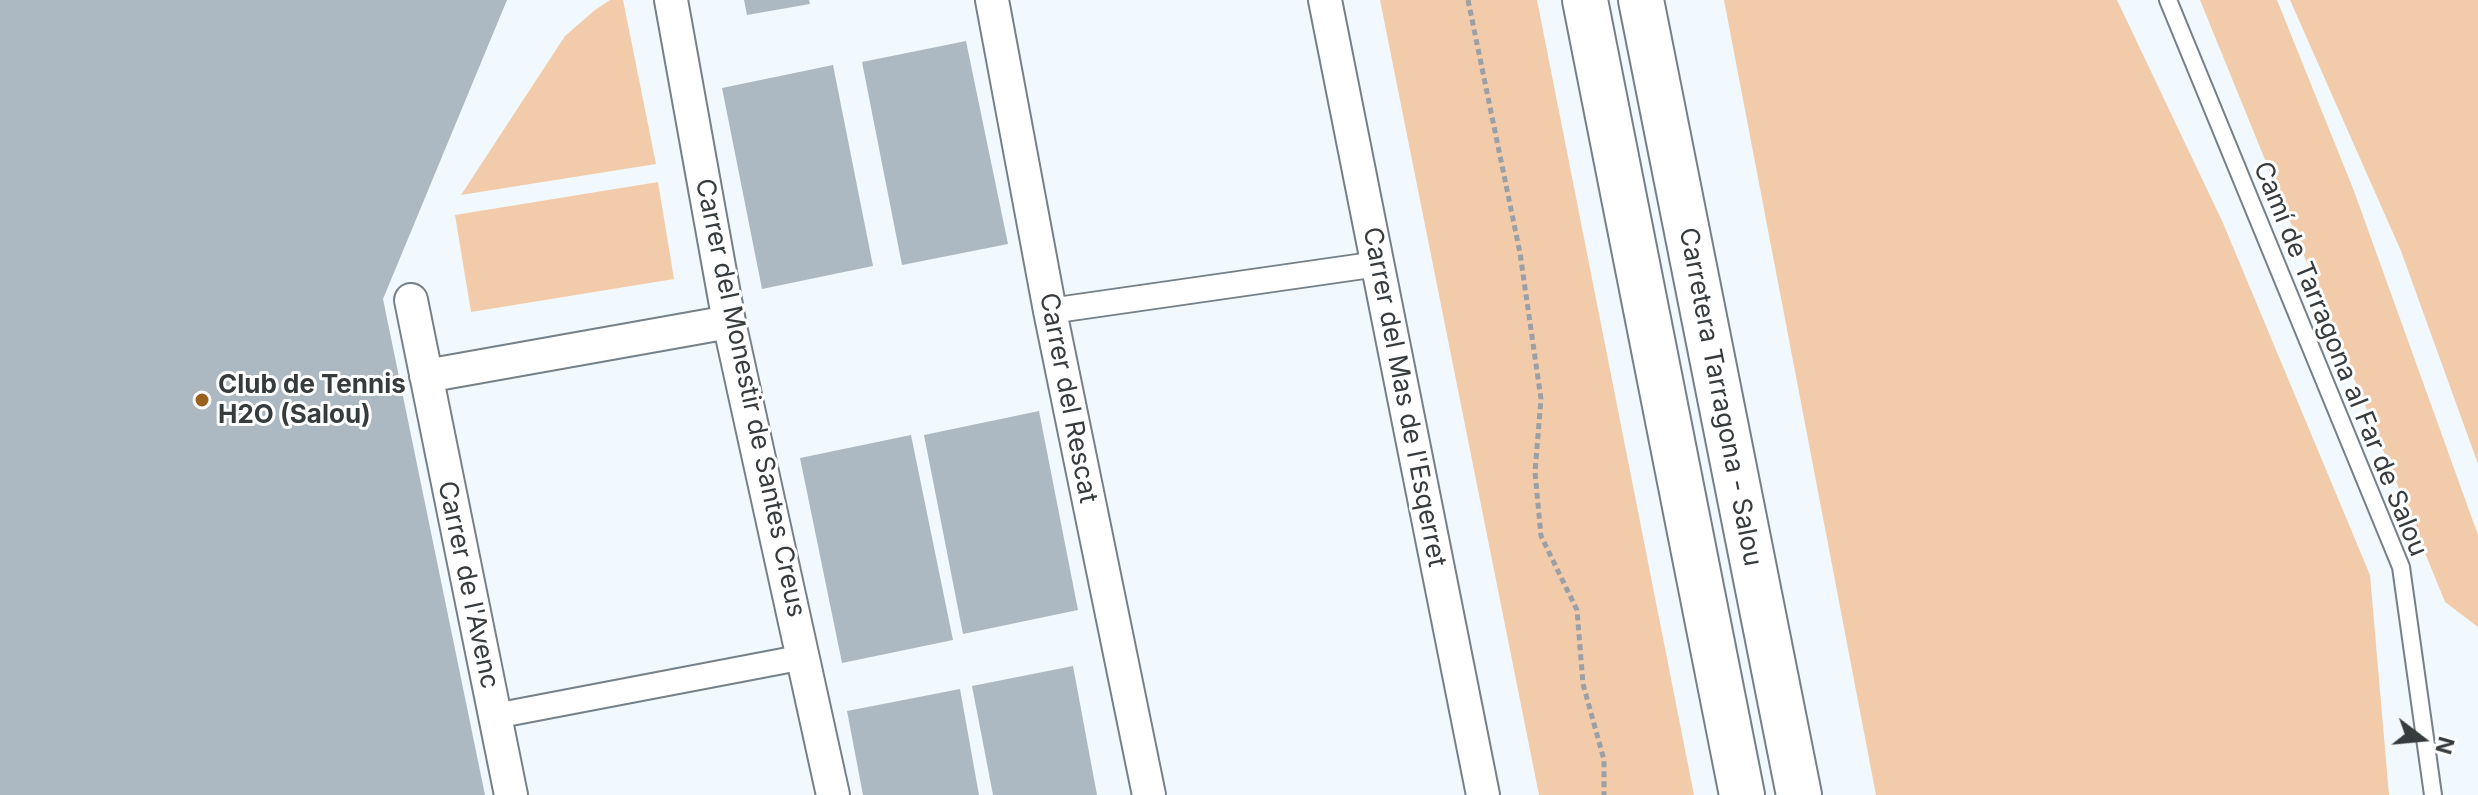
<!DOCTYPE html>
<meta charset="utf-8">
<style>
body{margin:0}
#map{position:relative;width:2478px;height:795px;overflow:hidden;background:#f1f8fe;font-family:Inter,sans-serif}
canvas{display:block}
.north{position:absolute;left:2382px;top:699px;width:80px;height:80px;-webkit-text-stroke:6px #fff;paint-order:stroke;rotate:106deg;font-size:22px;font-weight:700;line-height:32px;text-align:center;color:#363b3e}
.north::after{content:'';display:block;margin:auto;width:28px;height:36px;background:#363b3e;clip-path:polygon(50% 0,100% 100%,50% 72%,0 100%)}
</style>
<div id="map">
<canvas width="2478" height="795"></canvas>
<div class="north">N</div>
</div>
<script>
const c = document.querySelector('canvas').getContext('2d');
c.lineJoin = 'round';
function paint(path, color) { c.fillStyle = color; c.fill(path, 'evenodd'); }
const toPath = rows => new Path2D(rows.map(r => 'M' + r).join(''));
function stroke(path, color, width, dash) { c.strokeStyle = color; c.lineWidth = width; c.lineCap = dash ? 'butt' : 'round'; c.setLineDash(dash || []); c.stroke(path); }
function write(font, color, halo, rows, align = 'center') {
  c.font = font + ' Inter,sans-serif'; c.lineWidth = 6; c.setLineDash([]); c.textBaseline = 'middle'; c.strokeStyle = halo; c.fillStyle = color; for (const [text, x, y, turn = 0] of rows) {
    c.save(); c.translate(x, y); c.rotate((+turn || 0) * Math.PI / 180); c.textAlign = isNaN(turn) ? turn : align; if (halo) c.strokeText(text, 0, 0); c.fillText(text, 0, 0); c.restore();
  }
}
const green = toPath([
 [610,0,623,0,656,164,461,195,565,36,595,10],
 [1380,0,1537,0,1694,795,1539,795],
 [1724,0,2117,0,2223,223,2370,575,2389,795,1876,795],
 [2200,0,2277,0,2354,191,2478,535,2478,627,2445,602],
 [2290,0,2478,0,2478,464,2401,251],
 [658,182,674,279,471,312,455,215]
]);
const building = toPath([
 [0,0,507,0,383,299,485,795,0,795],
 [744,0,809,0,810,4,747,15],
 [966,41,1008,244,902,265,862,62],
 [833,65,873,266,762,289,722,88],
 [1039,411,1078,610,963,634,924,435],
 [911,435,953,640,842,663,800,458],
 [1073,666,1097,795,993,795,972,686],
 [960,689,979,795,863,795,847,711]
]);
const path = toPath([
 [1468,0,1520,253,1541,399,1535,472,1541,536,1577,610,1583,684,1604,760,1604,795]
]);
const service = toPath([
 [2168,0,2401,567,2433,795]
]);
const pedestrian = toPath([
 [1050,311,1378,264],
 [495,716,804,657]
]);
const minor = toPath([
 [671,0,729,322,833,795],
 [992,0,1050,311,1149,795],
 [1325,0,1483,795],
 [411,300,511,795],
 [426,376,729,322]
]);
const trunk = toPath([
 [1585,0,1742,795],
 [1641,0,1799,795]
]);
const markers = [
 [202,400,8,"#99601e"]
];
const streetNames = [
 ["Camí de Tarragona al Far de Salou",2340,359,68],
 ["Carrer del Mas de l'Esqerret",1404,397,79],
 ["Carretera Tarragona - Salou",1720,397,79],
 ["Carrer del Monestir de Santes Creus",750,398,78],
 ["Carrer del Rescat",1068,398,79],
 ["Carrer de l'Avenc",468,585,78]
];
const poiNames = [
 ["Club de Tennis",218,385],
 ["H2O (Salou)",218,415]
];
paint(green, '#f2ccaa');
paint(building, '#adb9c2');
stroke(service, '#758089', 20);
stroke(pedestrian, '#758089', 28);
stroke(minor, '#758089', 36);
stroke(trunk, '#758089', 48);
stroke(path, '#9aa0a5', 5, [6, 4]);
stroke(service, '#fff', 16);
stroke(pedestrian, '#fff', 24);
stroke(minor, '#fff', 32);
stroke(trunk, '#fff', 44);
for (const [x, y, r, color] of markers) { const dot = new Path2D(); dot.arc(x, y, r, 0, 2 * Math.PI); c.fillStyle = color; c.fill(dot); stroke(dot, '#fff', 3); }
write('26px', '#363b3e', '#fff', streetNames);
write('bold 26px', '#363b3e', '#fff', poiNames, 'left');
</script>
